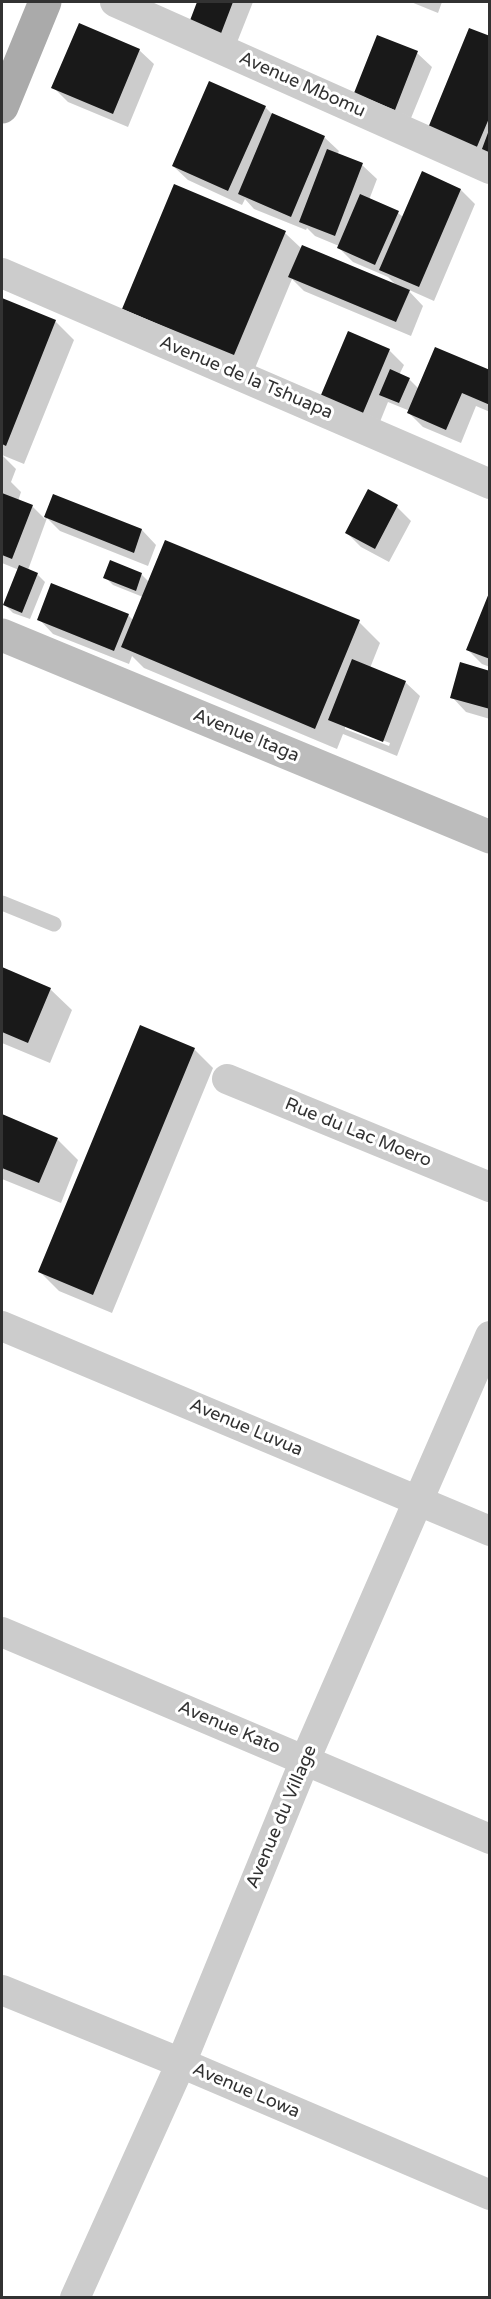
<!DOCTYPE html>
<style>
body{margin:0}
#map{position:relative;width:491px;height:2299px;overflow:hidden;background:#fff;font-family:"Varela Round",sans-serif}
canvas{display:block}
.frame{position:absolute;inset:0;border:3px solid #323232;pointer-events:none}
</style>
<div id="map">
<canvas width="491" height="2299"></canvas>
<div class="frame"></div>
</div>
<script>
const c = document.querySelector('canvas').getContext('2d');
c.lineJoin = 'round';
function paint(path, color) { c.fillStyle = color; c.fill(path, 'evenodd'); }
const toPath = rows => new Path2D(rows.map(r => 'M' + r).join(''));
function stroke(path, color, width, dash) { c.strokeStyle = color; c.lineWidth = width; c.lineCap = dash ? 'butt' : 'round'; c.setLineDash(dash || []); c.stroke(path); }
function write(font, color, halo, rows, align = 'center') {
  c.font = font + ' "Varela Round",sans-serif'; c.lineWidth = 6; c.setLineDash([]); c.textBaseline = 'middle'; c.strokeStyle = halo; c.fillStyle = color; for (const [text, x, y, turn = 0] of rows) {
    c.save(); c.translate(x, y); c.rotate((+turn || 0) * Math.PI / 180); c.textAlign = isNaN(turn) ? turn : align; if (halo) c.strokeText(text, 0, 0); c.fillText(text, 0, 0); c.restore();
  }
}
const shadow = toPath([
 [199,2,253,2,234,50,190,23],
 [411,2,442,2,438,13],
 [490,38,490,166,444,143],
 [139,50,154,64,128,127,68,102,53,87],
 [417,53,432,67,409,123,370,107],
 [265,107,273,115,324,137,339,151,337,155,362,165,377,179,369,200,398,213,403,217,461,190,475,204,434,301,407,289,423,306,411,336,304,291,292,279,253,373,124,308,285,233,302,249,398,287,388,277,353,262,338,247,339,246,315,236,307,228,306,230,254,209,245,199,242,205,188,180,173,166],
 [2,300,55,321,74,340,24,464,2,455,16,469,11,482,21,492,18,501,32,506,45,519,54,496,142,530,156,545,148,566,60,531,47,518,28,570,37,574,45,582,30,619,13,613,5,605,19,570,2,563],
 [389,350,404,365,399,375,409,379,419,389,490,371,490,412,476,406,461,443,423,427,409,413,410,411,388,402,375,434,335,416],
 [397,507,411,521,389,562,361,547,347,533],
 [141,574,149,582,359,622,380,643,370,668,405,682,420,696,397,756,343,734,337,749,144,668,132,656,129,664,53,634,39,619,128,615,133,620,143,597,113,585,105,577],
 [345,726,390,743,389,746,345,729],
 [490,596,490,667,482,664,468,650],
 [490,673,490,719,466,712,452,697],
 [2,969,50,989,72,1010,50,1063,2,1043],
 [194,1049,213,1068,112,1313,59,1291,40,1272],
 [2,1116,57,1139,78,1160,61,1203,2,1179]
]);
const building = toPath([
 [197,2,233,2,220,36,189,23],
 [79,23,140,49,113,114,51,88],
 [469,28,490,36,490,116,476,149,428,128],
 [377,35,418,51,395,110,354,93],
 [209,81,266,106,228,191,172,166],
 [272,113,325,136,291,217,238,194],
 [489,130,490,130,490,161,479,157],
 [327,149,363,163,335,236,299,222],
 [422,171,461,189,419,287,379,270],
 [174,184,286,231,234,355,122,309],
 [360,194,399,211,375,265,337,248],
 [302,245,410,290,396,322,288,277],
 [2,298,56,320,6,446,2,444],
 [348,331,390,349,360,420,318,402],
 [435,347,490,370,490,405,462,393,446,430,407,413],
 [390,369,410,378,399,403,379,395],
 [368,489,398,505,375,549,345,533],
 [2,493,33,505,12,559,2,555],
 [53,494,142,529,134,553,44,517],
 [165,540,360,620,315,729,121,647],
 [110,560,142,573,136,591,103,578],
 [19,565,38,573,22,613,3,605],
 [51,583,129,614,114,651,37,620],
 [489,593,490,593,490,659,466,650],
 [352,659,406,681,383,742,328,720],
 [460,662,490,671,490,709,450,698],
 [2,967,51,988,28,1043,2,1032],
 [140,1025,195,1048,93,1295,38,1272],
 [2,1114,58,1138,39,1183,2,1168]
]);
const lane = toPath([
 [2,903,54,924]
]);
const street = toPath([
 [115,2,490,169],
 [2,273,490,484],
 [227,1079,490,1187],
 [2,1326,490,1531],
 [2,1632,490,1839],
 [2,1990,181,2063,490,2195],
 [75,2298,181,2063,305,1760,490,1336]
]);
const secondary = toPath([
 [2,635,490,837]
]);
const primary = toPath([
 [2,107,45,2]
]);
const streetNames = [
 ["Avenue Mbomu",302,85,24],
 ["Avenue de la Tshuapa",246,378,23],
 ["Avenue Itaga",246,736,22],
 ["Rue du Lac Moero",358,1133,22],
 ["Avenue Luvua",246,1428,23],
 ["Avenue Kato",229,1728,23],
 ["Avenue du Village",282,1817,-67],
 ["Avenue Lowa",246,2091,23]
];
paint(shadow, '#0003');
paint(building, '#191919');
stroke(lane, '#ccc', 15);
stroke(street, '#ccc', 30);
stroke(secondary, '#bcbcbc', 33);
stroke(primary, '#aaa', 33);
write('18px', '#323232', '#fff', streetNames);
</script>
